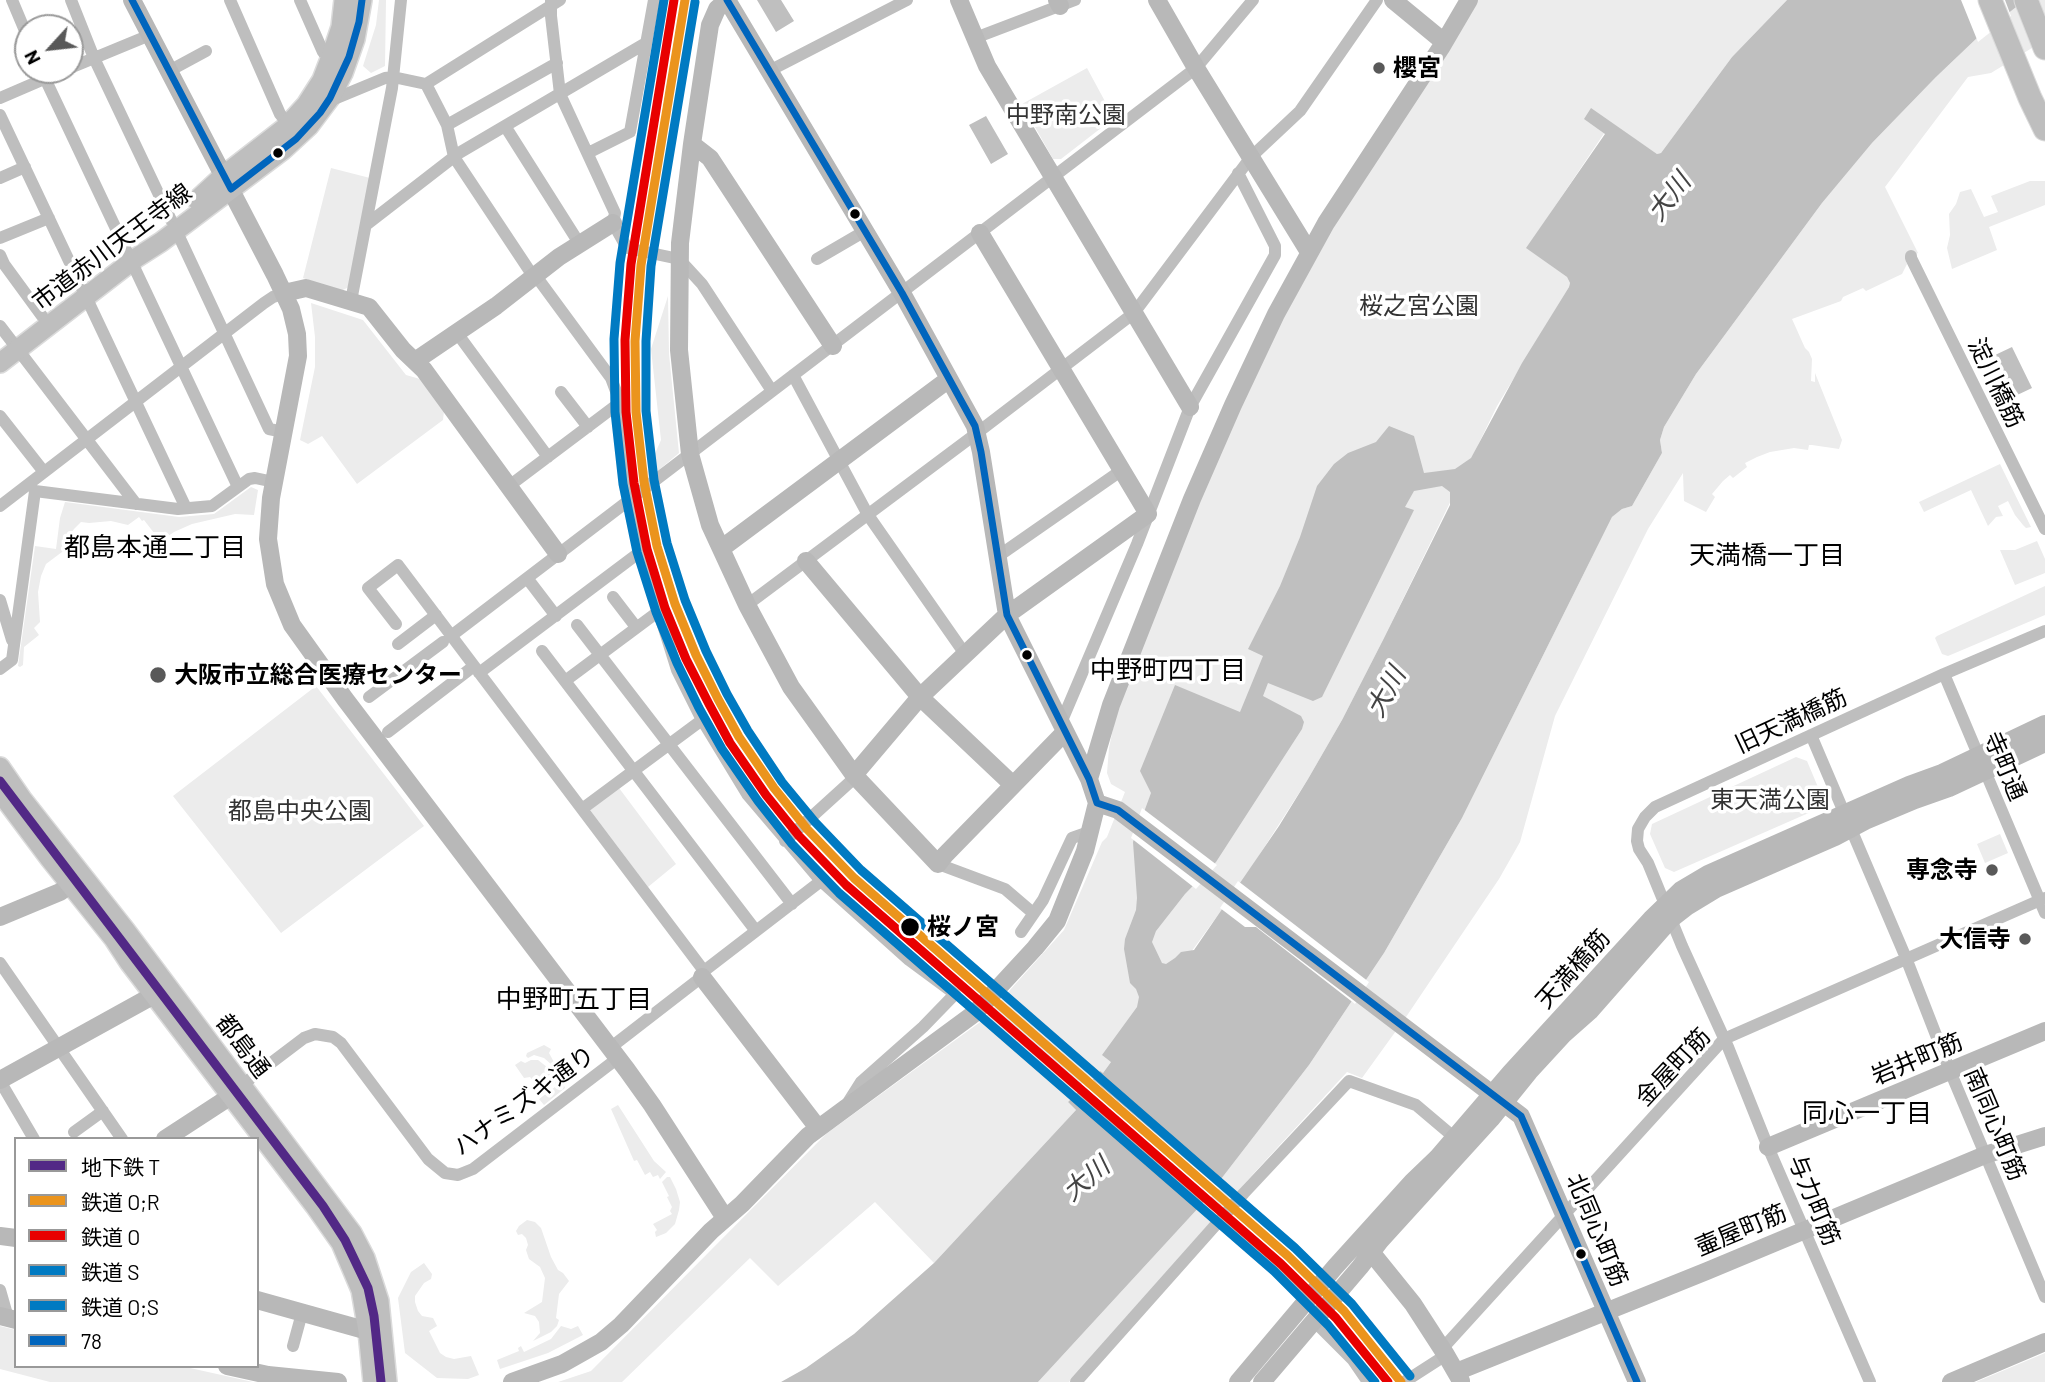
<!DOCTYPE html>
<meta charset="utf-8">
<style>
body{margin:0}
#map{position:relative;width:2045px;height:1382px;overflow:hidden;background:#fff;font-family:Barlow,"Noto Sans JP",sans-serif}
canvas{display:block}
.legend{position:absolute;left:14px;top:1137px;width:245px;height:231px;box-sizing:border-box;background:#fff;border:2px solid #999;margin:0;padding:9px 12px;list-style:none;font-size:21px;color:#000}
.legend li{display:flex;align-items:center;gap:14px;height:35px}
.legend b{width:35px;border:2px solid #999}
.north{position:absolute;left:14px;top:14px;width:70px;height:70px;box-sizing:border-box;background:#fff;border:2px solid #999;border-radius:50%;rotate:243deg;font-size:19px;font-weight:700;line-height:28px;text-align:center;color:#000}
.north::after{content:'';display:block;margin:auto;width:24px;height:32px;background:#595959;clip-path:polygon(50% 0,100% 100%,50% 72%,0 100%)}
</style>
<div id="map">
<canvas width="2045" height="1382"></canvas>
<ul class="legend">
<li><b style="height:9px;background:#522886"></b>地下鉄 T</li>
<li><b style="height:9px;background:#eb941d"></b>鉄道 O;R</li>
<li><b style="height:9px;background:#e80000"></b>鉄道 O</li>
<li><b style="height:9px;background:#007ac2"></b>鉄道 S</li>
<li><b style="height:9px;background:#007ac2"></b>鉄道 O;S</li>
<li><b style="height:9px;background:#0065bd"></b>78</li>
</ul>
<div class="north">N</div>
</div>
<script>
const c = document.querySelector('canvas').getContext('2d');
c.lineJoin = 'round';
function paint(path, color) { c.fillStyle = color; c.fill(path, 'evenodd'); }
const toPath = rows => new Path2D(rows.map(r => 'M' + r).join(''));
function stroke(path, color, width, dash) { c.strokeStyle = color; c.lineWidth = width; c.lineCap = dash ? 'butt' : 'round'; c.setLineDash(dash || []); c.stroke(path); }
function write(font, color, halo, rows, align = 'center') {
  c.font = font + ' Barlow,"Noto Sans JP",sans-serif'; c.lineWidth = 7; c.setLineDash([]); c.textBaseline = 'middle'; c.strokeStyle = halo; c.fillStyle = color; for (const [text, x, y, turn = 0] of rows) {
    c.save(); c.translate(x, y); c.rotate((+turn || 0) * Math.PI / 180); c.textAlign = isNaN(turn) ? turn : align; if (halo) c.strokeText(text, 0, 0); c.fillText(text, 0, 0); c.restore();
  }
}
const green = toPath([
 [379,0,386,0,385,66,371,73,363,66,376,25],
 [1477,0,1787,0,1732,57,1661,153,1657,154,1611,123,1527,248,1567,277,1570,283,1569,287,1497,406,1383,640,1342,720,1308,779,1242,882,1103,1073,1100,1072,1095,1078,1088,1082,1068,1102,1076,1110,934,1263,875,1202,778,1286,750,1258,622,1382,558,1382,591,1371,826,1134,983,1020,1064,930,1102,842,1107,837,1125,792,1111,784,1107,773,1109,748,1118,705,1228,432,1312,258],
 [2025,0,2045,0,2045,40,1991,73,1968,77,1885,187,1918,253,1905,259,1907,264,1902,274,1866,291,1863,288,1843,297,1841,301,1792,319,1805,348,1809,352,1812,359,1811,381,1815,382,1815,373,1842,440,1839,449,1812,445,1809,445,1808,450,1794,448,1770,452,1757,457,1745,463,1747,467,1733,478,1730,475,1723,481,1712,494,1715,497,1706,512,1684,501,1683,473,1648,529,1555,716,1520,842,1499,879,1406,1017,1362,1078,1347,1072,1255,1172,1069,1382,1038,1382,1201,1205,1309,1065,1384,953,1462,818,1612,517,1622,509,1632,506,1662,453,1660,440,1664,427,1696,374,1822,203,1872,143,1936,77,1977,38],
 [1087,68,1114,118,1061,159,1053,159,1022,104],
 [331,168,370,178,349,287,341,291,303,278],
 [2030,181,2045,181,2045,205,1989,227,1997,250,1952,269,1947,248,1950,235,1949,214,1956,204,1960,192,1971,189,1984,217,1998,212,1991,196],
 [668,296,669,354,679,453,647,480,646,474,661,440,651,349],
 [311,303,363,320,406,375,420,379,444,411,443,420,357,484,322,436,308,444,300,440,315,367,315,337],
 [2000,464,2031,527,2026,528,2023,525,2015,515,2008,501,1998,506,2003,516,1996,517,1988,526,1971,490,1924,512,1919,502],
 [251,487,258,490,254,515,235,514,192,524,174,532,157,544,150,536,154,533,144,520,142,521,139,517,128,525,111,521,89,523,81,522,74,529,72,532,74,536,66,549,46,564,41,576,38,592,40,622,34,628,39,635,24,647,23,665,20,667,18,666,35,546,56,549,60,518,65,502,179,517,214,514],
 [2037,541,2045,559,2045,573,2015,585,2000,550,2015,550],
 [2045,586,2045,615,1948,656,1942,654,1935,638,1937,636],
 [316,686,424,826,281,933,173,796],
 [1796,757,1807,761,1823,799,1820,808,1674,872,1665,868,1650,834,1652,824],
 [619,788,676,864,648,887,590,810],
 [2000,834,2008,853,1985,863,1977,844],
 [544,1045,551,1049,549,1053,555,1064,564,1071,567,1069,572,1076,563,1083,565,1088,544,1105,539,1099,555,1087,556,1074,553,1066,544,1058,534,1055,528,1058,526,1056,527,1053],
 [531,1060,538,1060,547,1067,553,1079,548,1085,541,1086,536,1084,530,1077,524,1078,515,1065,521,1061,525,1063],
 [618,1105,654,1161,666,1172,660,1179,658,1175,653,1177,650,1172,645,1175,637,1160,634,1161,611,1109],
 [667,1177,670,1177,676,1189,680,1202,679,1210,675,1224,666,1233,656,1237,655,1232,657,1230,653,1224,672,1214,670,1211,672,1207,667,1197,669,1196,662,1182],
 [527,1220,535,1222,541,1228,551,1257,558,1270,563,1273,569,1281,559,1294,556,1318,559,1320,557,1326,551,1332,533,1341,540,1333,539,1322,535,1316,524,1313,542,1302,545,1278,540,1267,529,1259,526,1250,528,1245,526,1238,522,1234,518,1235,516,1231,519,1226],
 [424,1263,432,1274,431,1279,424,1283,415,1296,415,1302,418,1311,422,1316,433,1318,437,1326,429,1331,440,1353,446,1357,454,1359,471,1356,479,1375,468,1379,437,1378,405,1353,398,1298,411,1272],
 [0,1326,16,1330,16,1366,181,1366,253,1382,50,1382,0,1369],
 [561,1326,571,1329,578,1326,583,1335,548,1353,500,1369,497,1360,519,1351,518,1348,521,1346,524,1352,551,1339],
 [2045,1353,2045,1382,1976,1382]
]);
const water = toPath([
 [757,0,781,0,794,21,776,32],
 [1787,0,2025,0,1977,38,1936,77,1872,143,1822,203,1696,374,1664,427,1660,440,1662,453,1632,506,1622,509,1612,517,1462,818,1384,953,1309,1065,1201,1205,1038,1382,781,1382,806,1368,854,1334,934,1263,1076,1110,1068,1102,1088,1082,1095,1078,1100,1071,1103,1073,1111,1062,1102,1055,1137,1007,1139,997,1136,989,1130,983,1124,949,1125,939,1136,910,1137,898,1133,842,1151,793,1140,771,1175,685,1240,712,1263,656,1248,649,1280,586,1300,537,1317,486,1334,464,1348,453,1376,442,1389,426,1414,436,1424,473,1455,469,1471,458,1522,363,1569,287,1570,283,1567,277,1526,248,1605,134,1584,119,1591,108,1657,154,1661,153,1732,57],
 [1442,486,1450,492,1450,505,1383,640,1342,720,1308,779,1279,826,1194,950,1181,952,1175,958,1166,964,1162,963,1152,942,1156,931,1185,894,1216,862,1302,729,1304,722,1301,716,1263,696,1268,683,1313,701,1322,697,1414,510,1405,507,1414,491],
 [986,116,1008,154,991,164,969,125],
 [2012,347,2032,388,2013,397,1993,356]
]);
const pier = toPath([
 [1961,0,2005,0,2011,16,1978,42],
 [1142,808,1217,865,1196,889,1131,838],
 [1238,881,1369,982,1355,1004,1256,927,1245,927,1220,908],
 [1090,1077,1219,1188,1208,1201,1078,1087]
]);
const street = toPath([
 [12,0,28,38],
 [71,0,94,58,171,220],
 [230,0,280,114,288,124],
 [300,0,323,52,332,54],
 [551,0,551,16,560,94,615,213,613,223,627,248,679,259,702,284,772,391],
 [975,38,1075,0],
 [70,68,150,35],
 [41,70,238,487],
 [169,71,206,51],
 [769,71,907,0],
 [426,84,447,125,454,157,529,270,536,276,611,378,617,394,630,501,640,552,677,670,702,720,747,794,821,881,909,960,955,994,923,1027,861,1082,849,1101],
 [0,98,65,70],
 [327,102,385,78,393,77,426,84,560,0],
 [0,115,186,508],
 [447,125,557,63],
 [505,126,579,243],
 [588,153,630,132,654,0],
 [0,178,25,167],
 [366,225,459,153,646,43],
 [176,230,269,429,284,432],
 [0,238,49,218],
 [0,255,4,264,42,316],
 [1911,256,1911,258,2045,529],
 [817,259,865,231],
 [351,301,392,88,401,0],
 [0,326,136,504],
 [457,333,548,457],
 [793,375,868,515,965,654],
 [561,392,588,427],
 [0,416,44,472],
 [509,486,618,404],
 [0,506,264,303,273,297,284,293],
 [997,557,1122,470],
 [527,578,556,616],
 [613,597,636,627],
 [0,600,12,640],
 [747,605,977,433,1134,313,1251,157,1300,111,1377,0],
 [396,624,368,588,398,565,704,971],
 [577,625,792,904],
 [451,636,1196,68,1253,0],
 [398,644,436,615],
 [542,651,756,931],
 [0,669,12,660,35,491,178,509,212,506,249,479,255,478,274,482],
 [479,673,640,552],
 [1944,674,2045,913],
 [565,681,659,611],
 [369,697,443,642],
 [1061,723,1137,544,1190,407,1275,255,1275,246,1238,173],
 [388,732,474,666],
 [1811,735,1906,958,1950,1071,2045,1297],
 [582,809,702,720],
 [785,841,850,782,854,775],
 [938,864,1005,889,1033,913],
 [1021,932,1043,900,1072,838,1089,832],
 [0,963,122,1139],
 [610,1048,694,983,702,977,704,971,821,881],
 [0,1081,34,1139],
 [238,1088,304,1038,315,1034,333,1037,341,1043,428,1159,445,1173,458,1175,473,1169,618,1058],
 [74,1132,103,1111],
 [1221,1220,1256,1246,1309,1297],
 [0,1290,8,1318],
 [1314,1321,1353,1360,1368,1382],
 [293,1346,302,1313],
 [1442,1349,1724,1039,2045,898],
 [1076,1382,1244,1193,1349,1081,1416,1105,1455,1138],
 [1404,1382,1446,1355],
 [1870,1382,1768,1147,1728,1047,1682,946,1648,863,1639,849,1637,841,1638,829,1645,817,1655,807,1944,674,2045,631]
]);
const secondary = toPath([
 [132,0,275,275,291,309,297,334,298,356,271,498,268,539,275,584,292,625,345,699,627,1070,652,1105,725,1218],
 [727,0,717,9,710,25,692,144,680,243,679,350,690,454,710,525,747,605,791,687,854,775,938,864,945,855,1065,732],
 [959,0,987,66,1190,407],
 [1057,0,1060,6],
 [1157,0,1196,68,1309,252],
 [1393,0,1444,42],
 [692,144,710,158,833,346],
 [284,293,306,288,369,307,403,350,424,370,558,554],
 [415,361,496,306,559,257,613,223],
 [722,548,949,379],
 [806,561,920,697,1013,785],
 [854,775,920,697,1007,615,1148,514,980,233],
 [1089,779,1111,705,1192,499,1233,405,1276,314,1326,223,1442,46,1469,0],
 [1097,803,1118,810,1521,1116,1637,1382],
 [0,917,60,892,71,884,75,872],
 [702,977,818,1128],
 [0,1080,154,995],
 [165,1139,231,1096],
 [1768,1147,2045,1031],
 [0,1236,16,1238],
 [1371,1252,1413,1304,1446,1355,1461,1381],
 [257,1300,368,1331],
 [0,1316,16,1320],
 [227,1366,268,1375,338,1382],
 [1456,1372,1707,1271,1985,1155,2045,1136],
 [512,1382,562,1364,601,1342,621,1325,711,1231,742,1204,808,1136,975,1013,1035,948,1057,921,1085,851,1097,803,1089,779,1007,615,981,452,975,426,902,293,727,0],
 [1238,1382,1335,1267,1412,1182,1437,1158,1510,1073,1651,919,1681,890,1708,874,1909,785,1942,773,2045,724],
 [1262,1382,1360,1267,1380,1241,1491,1119,1529,1072,1564,1034,1590,1011,1670,920,1688,906,1716,889,1835,837,1865,821,1915,800,1949,788,2045,743],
 [1951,1382,2045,1342]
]);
const primary = toPath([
 [197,200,223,176,286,127,306,105,322,80,332,54,341,27,344,0],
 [0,363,136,258,161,242,283,150,309,126,330,98,343,73,355,39,362,0],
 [0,767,22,799,126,931,352,1233,365,1258,379,1301,387,1382],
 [0,792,50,859,114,939,129,962,315,1206,341,1243,361,1290,368,1331,373,1382]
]);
const highway = toPath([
 [1990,0,2030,98,2045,129],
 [2026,0,2045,48]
]);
const bus1 = toPath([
 [132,0,231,189,296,139,320,113,330,98,349,57,359,22,362,0],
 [727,0,902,293,975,426,981,452,1007,615,1089,779,1097,803,1118,810,1521,1116,1637,1382]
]);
const rail1 = toPath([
 [685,0,641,265,635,341,636,412,644,482,657,546,675,604,696,655,718,699,739,737,774,788,807,829,854,878,1288,1256,1344,1311,1401,1382]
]);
const rail2 = toPath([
 [674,0,631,264,625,340,626,412,634,483,647,549,665,608,686,659,709,704,730,743,766,795,799,836,846,885,1281,1264,1336,1318,1388,1382]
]);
const rail3 = toPath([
 [695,2,651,266,646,341,646,411,654,480,667,543,685,600,706,651,727,694,748,731,782,782,815,822,861,870,1295,1248,1352,1304,1410,1376]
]);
const rail4 = toPath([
 [664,0,620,263,614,339,615,412,623,484,637,552,656,612,677,663,699,708,722,749,758,801,792,844,839,893,1274,1271,1328,1325,1375,1382]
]);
const metro1 = toPath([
 [0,781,323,1206,345,1240,368,1288,374,1316,381,1382]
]);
const markers = [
 [1379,68,7,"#595959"],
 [278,153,6,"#000"],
 [855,214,6,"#000"],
 [1027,655,6,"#000"],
 [158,675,9,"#595959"],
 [1992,870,7,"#595959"],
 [910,927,10,"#000"],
 [2025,939,7,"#595959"],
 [1581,1254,6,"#000"]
];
const poiNames = [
 ["櫻宮",1393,68],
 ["大阪市立総合医療センター",174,675],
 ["専念寺",1978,870,"right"],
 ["大信寺",2011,939,"right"]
];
const parkNames = [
 ["中野南公園",1066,115],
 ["桜之宮公園",1419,306],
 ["東天満公園",1770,800],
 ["都島中央公園",300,811]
];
const streetNames = [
 ["市道赤川天王寺線",112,247,-37],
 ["淀川橋筋",1996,383,64],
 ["旧天満橋筋",1791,721,-25],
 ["寺町通",2005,766,67],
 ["天満橋筋",1573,969,-48],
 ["都島通",243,1046,53],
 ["岩井町筋",1917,1059,-23],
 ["金屋町筋",1673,1067,-47],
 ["ハナミズキ通り",524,1101,-36],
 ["南同心町筋",1995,1124,67],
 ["与力町筋",1814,1200,67],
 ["北同心町筋",1597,1230,67],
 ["壷屋町筋",1741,1230,-23]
];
const stopNames = [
 ["桜ノ宮",927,927]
];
const waterNames = [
 ["大川",1669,197,-52],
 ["大川",1386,692,-61],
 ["大川",1086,1179,-40]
];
const neighbourhoodNames = [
 ["都島本通二丁目",155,547],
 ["天満橋一丁目",1767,555],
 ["中野町四丁目",1168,670],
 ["中野町五丁目",574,999],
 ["同心一丁目",1867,1113]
];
paint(green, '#ececec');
paint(water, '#bfbfbf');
paint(pier, '#fff');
stroke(primary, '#dbdbdb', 22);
stroke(highway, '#dbdbdb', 25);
stroke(street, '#bebebe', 12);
stroke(secondary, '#b8b8b8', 18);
stroke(primary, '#bebebe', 19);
stroke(highway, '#bebebe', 23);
stroke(bus1, '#0065bd', 7);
stroke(rail1, '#eb941d', 9);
stroke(rail2, '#e80000', 9);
stroke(rail3, '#007ac2', 9);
stroke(rail4, '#007ac2', 9);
stroke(metro1, '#522886', 9);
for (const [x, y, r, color] of markers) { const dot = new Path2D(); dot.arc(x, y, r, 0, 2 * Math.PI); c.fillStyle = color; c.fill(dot); stroke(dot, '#fff', 2.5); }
write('bold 24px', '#000', '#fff', poiNames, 'left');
write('24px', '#333', '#fff', parkNames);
write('24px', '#000', '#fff', streetNames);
write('bold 24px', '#000', '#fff', stopNames, 'left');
write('italic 26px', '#444', '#fff', waterNames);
write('26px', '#000', '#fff', neighbourhoodNames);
</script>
